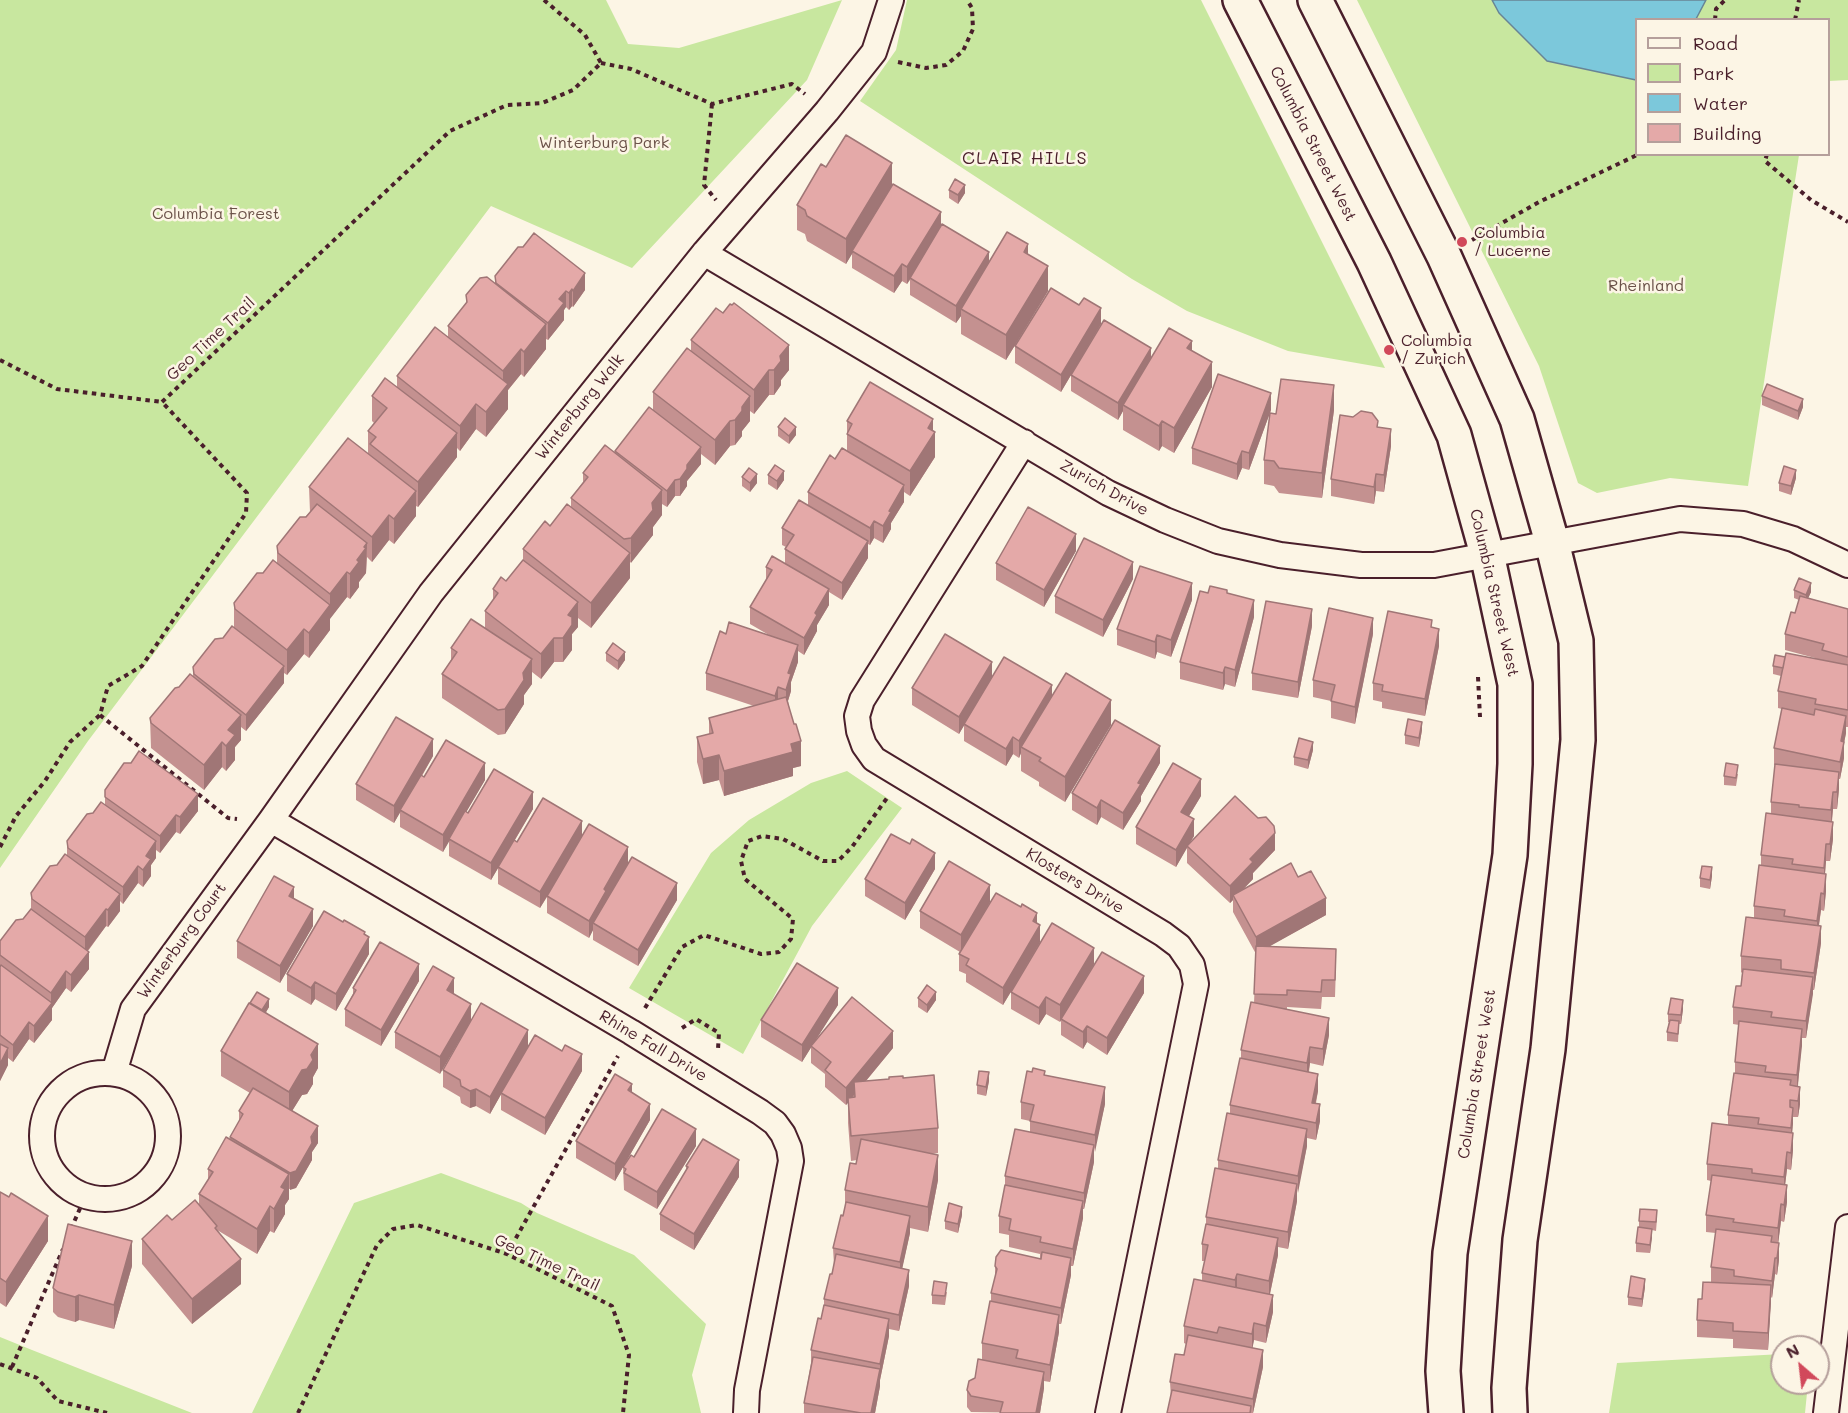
<!DOCTYPE html>
<style>
body{margin:0}
#map{position:relative;width:1848px;height:1413px;overflow:hidden;background:#fcf5e5;font-family:Mali,sans-serif}
canvas{display:block}
.legend{position:absolute;left:1635px;top:18px;width:195px;height:138px;box-sizing:border-box;background:#fcf5e5;border:2px solid #b59f9b;margin:0;padding:8px 10px;list-style:none;font-size:18px;color:#4a1f2b}
.legend li{display:flex;align-items:center;gap:12px;height:30px}
.legend b{width:30px;border:2px solid #b59f9b}
.north{position:absolute;left:1770px;top:1335px;width:60px;height:60px;box-sizing:border-box;background:#fcf5e5;border:2px solid #b59f9b;border-radius:50%;rotate:332deg;font-size:16px;font-weight:700;line-height:24px;text-align:center;color:#4a1f2b}
.north::after{content:'';display:block;margin:auto;width:21px;height:27px;background:#d1495b;clip-path:polygon(50% 0,100% 100%,50% 72%,0 100%)}
</style>
<div id="map">
<canvas width="1848" height="1413"></canvas>
<ul class="legend">
<li><b style="height:8px;background:#fcf5e5"></b>Road</li>
<li><b style="height:16px;background:#c8e79f"></b>Park</li>
<li><b style="height:16px;background:#7cc8db"></b>Water</li>
<li><b style="height:16px;background:#e4a9a8"></b>Building</li>
</ul>
<div class="north">N</div>
</div>
<script>
const c = document.querySelector('canvas').getContext('2d');
c.lineJoin = 'round';
function paint(path, color) { c.fillStyle = color; c.fill(path, 'evenodd'); }
const toPath = rows => new Path2D(rows.map(r => 'M' + r).join(''));
function stroke(path, color, width, dash) { c.strokeStyle = color; c.lineWidth = width; c.lineCap = dash ? 'butt' : 'round'; c.setLineDash(dash || []); c.stroke(path); }
function write(font, color, halo, rows, align = 'center') {
  c.font = font + ' Mali,sans-serif'; c.lineWidth = 5; c.setLineDash([]); c.textBaseline = 'middle'; c.strokeStyle = halo; c.fillStyle = color; for (const [text, x, y, turn = 0] of rows) {
    c.save(); c.translate(x, y); c.rotate((+turn || 0) * Math.PI / 180); c.textAlign = isNaN(turn) ? turn : align; if (halo) c.strokeText(text, 0, 0); c.fillText(text, 0, 0); c.restore();
  }
}
const green = toPath([
 [0,0,606,0,628,44,679,48,842,0,807,80,632,268,491,206,88,741,0,868],
 [907,0,1201,0,1385,368,1288,351,1187,311,1132,279,860,101,896,50],
 [1357,0,1848,0,1848,80,1829,81,1828,20,1636,20,1636,154,1799,155,1748,486,1670,478,1597,493,1578,483,1539,366],
 [847,771,902,808,812,926,743,1054,629,988,711,853,749,820,811,783],
 [441,1173,521,1203,537,1213,634,1255,706,1324,692,1375,701,1413,252,1413,354,1203],
 [0,1337,32,1350,192,1413,0,1413],
 [1782,1354,1782,1383,1808,1383,1805,1413,1609,1413,1617,1363]
]);
const water = toPath([
 [1492,0,1706,0,1696,19,1636,20,1636,80,1547,61,1499,13,1492,0]
]);
const path = toPath([
 [544,0,585,35,601,63],
 [1715,20,1716,9,1725,0],
 [1795,20,1799,0],
 [898,62,926,68,946,65,963,51,973,29,972,8,967,0],
 [601,63,631,69,712,104,792,84,805,94],
 [712,104,704,185,716,200],
 [1767,154,1765,161,1811,200,1848,222],
 [1472,240,1539,202,1639,154],
 [0,360,57,389,162,402],
 [162,402,450,131,507,105,542,103,573,90,601,63],
 [1478,677,1480,717],
 [100,715,228,818,237,819],
 [0,847,16,816,45,781,70,742,100,715,108,686,142,666,246,513,247,493,162,402],
 [645,1008,682,947,704,935,761,954,779,952,791,939,793,919,745,879,741,861,748,841,762,836,783,839,823,861,838,861,852,847,887,798],
 [682,1028,696,1019,719,1033,718,1049],
 [71,1229,85,1197],
 [507,1254,618,1056],
 [0,1364,37,1378,58,1401,107,1413],
 [12,1367,63,1249],
 [298,1413,377,1245,393,1229,417,1225,507,1254,612,1306,629,1355,623,1413]
]);
const minor = toPath([
 [704,253,1108,493,1165,520,1218,541,1280,555,1361,565,1434,565,1680,519,1743,524,1793,539,1848,565],
 [1024,442,862,700,857,716,859,731,864,745,874,759,1163,934,1179,946,1192,965,1196,984,1108,1413],
 [271,820,631,1032,760,1112,775,1123,783,1134,789,1148,791,1161,747,1390,746,1413],
 '42 1136a63 63 0 1 1 126 0a63 63 0 1 1-126 0Z',
 [114,1073,133,1009,271,820,431,593,704,253,827,111,874,52,891,0],
 [1826,1413,1848,1227]
]);
const secondary = toPath([
 [1240,0,1374,262,1454,435,1487,554,1515,684,1515,764,1510,855,1450,1253,1443,1371,1446,1413],
 [1315,0,1444,256,1517,419,1552,542,1576,641,1578,740,1548,1049,1520,1240,1509,1388,1510,1413]
]);
const wall = toPath([
 [826,167,892,186,941,226,989,261,1028,254,1048,291,1006,360,961,334,961,316,956,323,910,295,910,280,907,284,902,281,894,293,852,268,852,253,846,264,807,241,805,234,797,230,797,205],
 [949,190,965,193,958,204,949,198],
 [495,276,585,290,573,307,572,306,569,310,566,307,564,310,564,320,548,340,546,339,546,349,524,377,521,374,508,390,508,409,486,437,476,429,460,451,457,448,457,457,418,507,416,506,416,516,394,544,389,540,372,562,367,557,366,573,359,582,359,587,350,599,347,597,330,618,330,630,309,658,304,654,287,675,284,673,284,683,246,731,241,727,241,740,235,747,235,760,226,771,222,767,204,790,151,748,150,718,179,687,193,677,193,667,234,627,234,603,263,573,277,563,277,546,310,512,309,487,368,453,368,431,374,423,372,421,372,396,397,387,397,376,448,336,448,326,466,303,466,295,495,283],
 [1101,324,1061,392,1015,363,1015,346],
 [691,340,789,370,781,380,781,385,774,395,769,395,754,414,750,411,750,421,742,431,742,436,735,445,730,446,715,465,701,454,701,464,687,481,687,486,680,496,675,496,667,507,662,504,662,515,653,527,653,535,630,563,630,578,591,628,578,618,578,627,572,634,572,650,563,662,554,662,541,679,532,672,532,684,524,695,524,704,505,734,498,735,442,698,442,674,451,660,451,648,485,628,485,611,493,600,493,589,506,581,523,560,523,549,571,507,571,498,583,482,583,473,615,453,615,451,653,410,653,392,691,350],
 [1192,351,1212,387,1174,453,1162,446,1159,451,1123,430,1123,411,1118,420,1071,391,1071,375,1151,357],
 [1762,396,1803,407,1798,420,1762,405],
 [1271,410,1249,470,1242,468,1237,480,1192,464,1192,448],
 [1334,410,1322,498,1279,493,1274,486,1264,484,1264,460,1276,414],
 [847,421,933,431,935,457,910,496,904,492,904,502,891,523,891,529,883,543,874,538,870,545,868,544,868,558,842,600,829,592,829,605,817,625,817,631,804,655,798,651,798,662,791,682,791,691,788,701,801,766,793,768,793,776,724,796,719,780,703,784,697,762,697,737,709,734,709,718,754,706,706,690,706,673,726,634,774,638,750,624,750,607,766,580,766,567,785,563,785,549,786,547,782,545,782,528,808,505,808,492,835,459,847,450],
 [778,427,796,435,789,444,778,436],
 [1378,427,1391,446,1384,492,1376,491,1374,504,1331,496,1331,479],
 [768,475,784,480,777,490,768,484],
 [742,477,757,483,750,492,742,486],
 [1796,478,1791,495,1779,491,1779,483],
 [1076,551,1044,607,996,580,996,563],
 [1133,579,1103,637,1055,613,1055,596],
 [1794,590,1811,592,1808,598,1848,609,1848,727,1846,727,1846,733,1844,743,1844,758,1840,779,1839,779,1839,789,1837,809,1833,809,1832,822,1833,839,1830,861,1826,861,1825,874,1826,891,1824,911,1821,910,1819,926,1821,943,1814,990,1813,990,1806,1038,1802,1038,1798,1086,1800,1104,1798,1117,1793,1117,1792,1133,1793,1150,1791,1170,1787,1169,1785,1185,1787,1202,1784,1222,1781,1221,1778,1243,1779,1260,1777,1275,1775,1274,1772,1298,1771,1297,1768,1350,1733,1348,1733,1339,1697,1337,1697,1320,1702,1299,1711,1282,1711,1267,1716,1233,1706,1232,1706,1215,1711,1181,1707,1180,1707,1164,1728,1125,1728,1115,1735,1073,1735,1062,1739,1025,1733,1024,1733,1007,1741,986,1742,973,1741,972,1741,956,1754,918,1754,906,1761,866,1761,855,1771,814,1771,802,1775,765,1774,765,1774,748,1782,709,1778,708,1778,691,1781,676,1773,674,1773,666,1785,657,1815,658,1785,650,1785,634,1795,613,1799,600,1794,598],
 [1208,593,1227,593,1254,617,1235,687,1225,684,1223,690,1180,679,1180,662],
 [1192,600,1171,657,1157,652,1155,659,1117,645,1117,629],
 [1312,626,1298,698,1252,690,1252,673],
 [1432,628,1439,646,1425,716,1382,708,1382,702,1373,700,1373,683],
 [1373,634,1355,724,1331,718,1331,701,1313,697,1313,680],
 [606,653,625,660,618,670,606,661],
 [992,677,1052,696,1111,725,1065,802,1039,786,1039,782,1021,771,1021,753,1019,758,1013,754,1006,766,964,741,964,725,959,734,912,705,912,688],
 [1422,730,1419,747,1405,744,1405,735],
 [1313,750,1308,769,1294,765,1294,757],
 [433,756,422,776,424,777,485,780,466,812,468,813,533,809,515,840,517,842,582,835,628,864,677,900,638,966,593,940,593,930,589,938,547,913,547,897,540,908,498,884,498,868,491,880,449,856,449,840,443,852,400,827,400,812,394,823,356,800,356,784],
 [1160,763,1141,796,1141,801,1123,830,1101,817,1097,825,1072,810,1072,793],
 [1738,774,1736,786,1724,785,1724,776],
 [105,790,198,811,180,834,176,832,160,853,156,850,156,858,151,865,151,876,143,887,138,883,123,904,120,901,120,911,108,927,106,926,88,951,89,969,71,992,66,988,52,1008,52,1020,34,1043,29,1039,13,1062,8,1058,8,1065,0,1081,0,941,23,919,31,909,31,893,57,865,67,856,67,841,93,813,105,804],
 [1201,796,1189,816,1194,836,1189,844,1275,850,1253,873,1253,879,1243,889,1298,877,1326,915,1269,946,1336,966,1335,997,1322,997,1321,1009,1287,1007,1287,1010,1329,1035,1323,1066,1310,1063,1309,1072,1318,1091,1316,1103,1320,1121,1316,1140,1307,1138,1307,1146,1297,1193,1297,1201,1288,1249,1278,1247,1278,1255,1270,1294,1273,1312,1266,1343,1254,1340,1252,1348,1263,1367,1253,1413,1167,1413,1171,1398,1170,1382,1184,1355,1186,1344,1184,1343,1184,1326,1202,1280,1202,1273,1205,1261,1202,1261,1202,1244,1206,1224,1206,1217,1218,1169,1218,1160,1230,1114,1230,1105,1241,1058,1241,1050,1254,1003,1256,954,1233,912,1233,900,1230,903,1187,863,1187,847,1176,867,1136,844,1136,827],
 [910,844,935,869,905,920,865,896,865,879],
 [1712,876,1710,889,1700,887,1700,878],
 [294,898,313,926,280,983,237,958,237,941],
 [990,902,973,932,1037,923,1040,942,1094,964,1144,993,1107,1055,1087,1042,1083,1049,1061,1035,1061,1020,1060,1022,1046,1014,1039,1025,1011,1009,1011,992,1017,982,1003,1005,966,982,966,974,959,971,959,954,960,952,920,928,920,911],
 [365,935,369,954,336,1011,315,999,311,1005,287,991,287,974],
 [419,981,381,1046,345,1026,345,1009,353,994,353,988],
 [454,994,440,1074,395,1048,395,1032],
 [918,998,936,1000,927,1013,918,1007],
 [250,1003,269,1007,266,1012,318,1068,313,1077,313,1084,307,1094,302,1095,292,1111,318,1143,312,1152,312,1160,296,1188,289,1189,289,1199,285,1205,285,1214,274,1233,270,1231,257,1254,217,1230,241,1284,192,1324,142,1264,142,1239,199,1205,199,1194,208,1180,208,1169,230,1139,230,1137,239,1121,239,1111,250,1093,221,1076,221,1051],
 [838,1005,812,1045,893,1048,866,1081,903,1078,938,1128,938,1153,932,1154,938,1180,928,1232,910,1228,910,1233,902,1268,909,1286,899,1331,889,1329,889,1336,880,1380,880,1386,875,1413,804,1413,804,1403,811,1363,811,1350,821,1319,824,1305,824,1299,834,1265,833,1248,845,1207,845,1190,857,1160,851,1161,848,1123,848,1103,846,1105,825,1087,825,1074,811,1063,811,1047,802,1062,761,1037,761,1020],
 [1683,1009,1681,1024,1679,1024,1678,1042,1667,1041,1667,1032,1669,1022,1668,1022,1668,1014],
 [528,1047,582,1071,545,1135,501,1110,501,1094,490,1114,476,1106,470,1108,461,1103,460,1097,443,1087,443,1070],
 [1045,1075,1105,1104,1094,1152,1094,1162,1084,1209,1083,1209,1083,1218,1073,1266,1071,1266,1071,1275,1061,1324,1059,1324,1059,1332,1050,1382,1044,1381,1044,1388,1040,1413,971,1412,967,1407,967,1390,975,1378,982,1360,982,1343,991,1301,991,1293,995,1278,995,1266,1040,1259,1040,1254,1009,1247,1009,1235,999,1233,999,1216,1005,1186,1005,1176,1030,1132,1030,1121,1021,1119,1021,1102],
 [989,1081,986,1096,977,1094,977,1085],
 [632,1093,650,1120,615,1181,576,1158,576,1141],
 [696,1146,657,1209,624,1190,623,1167,634,1157],
 [686,1166,739,1177,694,1250,660,1230,660,1214,686,1171],
 [0,1192,48,1241,6,1307,0,1303],
 [962,1215,958,1233,945,1229,945,1221],
 [1657,1219,1656,1231,1652,1230,1650,1253,1636,1252,1636,1243,1639,1227,1639,1221],
 [132,1266,114,1329,79,1320,75,1322,58,1317,53,1312,53,1288],
 [1645,1287,1642,1307,1628,1305,1628,1297],
 [947,1292,945,1305,932,1304,932,1295]
]);
const shadedWall = toPath([
 [892,163,892,188,846,264,846,239],
 [965,185,965,193,958,204,958,195],
 [941,212,941,229,907,284,907,267],
 [1028,244,1028,269,1024,252],
 [989,252,989,269,961,309,961,316,956,323,956,306],
 [902,264,902,281,894,293,894,276],
 [1048,266,1048,291,1006,360,1006,335],
 [585,273,585,290,573,307,573,291],
 [572,289,572,306,569,310,569,293],
 [566,291,566,307,564,310,564,320,548,340,548,323,559,299],
 [1101,308,1101,324,1061,392,1061,375],
 [546,324,546,349,524,377,524,352],
 [1192,341,1192,366,1187,348],
 [789,345,789,370,781,380,781,385,774,395,774,370,780,356],
 [1151,348,1151,365,1123,405,1123,411,1118,420,1118,403],
 [521,349,521,374,508,390,508,409,486,437,486,412,503,390,503,371],
 [1212,362,1212,387,1174,453,1174,428],
 [769,370,769,395,754,414,754,390],
 [1334,385,1334,410,1322,498,1322,473],
 [1271,393,1271,410,1249,470,1249,453],
 [750,396,750,421,742,431,742,436,735,445,735,420,742,407],
 [1803,399,1803,407,1798,420,1798,411],
 [476,404,476,429,460,451,460,426],
 [933,419,933,435,935,432,935,457,910,496,910,471,928,428],
 [730,421,730,446,715,465,715,440],
 [1162,421,1162,446,1159,451,1159,426],
 [796,427,796,435,789,444,789,436],
 [1391,429,1391,446,1384,492,1384,475],
 [457,433,457,457,418,507,418,482],
 [701,447,701,464,687,481,687,486,680,496,680,479,687,465],
 [1242,451,1242,468,1237,480,1237,464],
 [1796,470,1796,478,1791,495,1791,486],
 [784,471,784,480,777,490,777,481],
 [757,474,757,483,750,492,750,483],
 [1376,474,1376,491,1374,504,1374,487],
 [675,480,675,496,667,507,667,491],
 [904,485,904,502,891,523,891,529,883,543,883,526,889,511],
 [662,490,662,515,653,527,653,535,631,563,631,538,652,503],
 [416,491,416,516,394,544,394,519],
 [389,515,389,540,372,562,372,537],
 [874,521,874,538,870,545,870,528],
 [1076,534,1076,551,1044,607,1044,590],
 [868,541,868,558,842,600,842,583],
 [367,543,366,573,359,582,359,587,350,599,350,574],
 [630,553,630,578,591,628,591,603],
 [1133,562,1133,579,1103,637,1103,620],
 [347,572,347,597,330,619,330,594],
 [1192,583,1192,600,1171,657,1171,640],
 [1811,583,1811,592,1806,603,1806,595],
 [829,589,829,605,817,625,817,631,804,655,804,638,815,613],
 [1254,600,1254,617,1235,687,1235,670],
 [578,602,578,627,572,634,572,650,563,662,563,638,568,615],
 [330,605,330,630,309,658,309,633],
 [1312,609,1312,626,1298,698,1298,682],
 [1373,618,1373,634,1355,724,1355,707],
 [304,629,304,654,287,675,287,650],
 [1439,629,1439,646,1425,716,1425,699],
 [1157,635,1157,652,1155,659,1155,642],
 [554,638,554,662,541,679,541,654],
 [798,645,798,662,791,682,791,691,786,707,786,690,788,673],
 [625,652,625,660,618,670,618,661],
 [532,659,532,684,524,695,524,704,505,734,505,709,523,673],
 [992,662,992,679,959,734,959,717],
 [284,666,284,683,246,731,246,715],
 [1225,667,1225,684,1223,690,1223,673],
 [1052,685,1052,702,1021,747,1021,753,1019,758,1019,741],
 [778,687,778,704,775,713,775,696],
 [1111,700,1111,725,1065,802,1065,777],
 [241,715,241,740,235,747,235,760,226,771,226,746,228,730],
 [1846,716,1846,733,1844,743,1844,758,1840,779,1841,741],
 [1422,722,1422,730,1419,747,1419,738],
 [1013,737,1013,754,1006,766,1006,749],
 [433,739,433,756,394,823,394,806],
 [801,741,801,766,793,768,793,776,724,796,724,771,791,744],
 [222,742,222,767,204,790,204,765],
 [1313,742,1313,750,1308,769,1308,760],
 [1160,746,1160,763,1141,796,1141,801,1123,830,1123,813,1138,783],
 [719,755,719,780,703,784,703,759],
 [485,763,485,780,443,852,443,835],
 [1839,772,1839,789,1837,809,1837,792],
 [1201,779,1201,796,1181,829,1181,812],
 [533,792,533,809,491,880,491,863],
 [1833,792,1833,809,1831,827,1831,810],
 [198,794,198,811,180,834,180,817],
 [1101,800,1101,817,1097,825,1097,808],
 [176,815,176,832,160,853,160,836],
 [1194,819,1194,836,1176,867,1176,850],
 [582,821,582,838,540,908,540,892],
 [1833,822,1833,839,1830,861,1830,844],
 [1275,833,1275,850,1253,873,1253,879,1235,898,1233,895,1233,900,1230,903,1230,886,1250,859],
 [156,841,156,858,151,865,151,876,143,887,143,870,146,856],
 [1826,844,1826,861,1824,885,1824,868],
 [628,847,628,864,593,923,593,930,589,938,589,921,604,889],
 [935,853,935,869,905,920,905,903],
 [138,866,138,883,123,904,123,887],
 [1712,867,1712,876,1710,889,1710,880],
 [1826,874,1826,891,1824,911,1824,894],
 [677,883,677,900,638,966,638,950],
 [990,885,990,902,961,952,961,935],
 [294,887,294,904,289,896],
 [1821,893,1821,910,1817,937,1817,921],
 [120,894,120,911,108,927,108,910],
 [1326,898,1326,915,1256,954,1256,937],
 [106,909,106,926,85,954,85,937],
 [313,909,313,926,280,983,280,966],
 [1037,913,1037,930,1033,921],
 [1040,925,1040,942,1003,1005,1003,988],
 [1821,926,1821,943,1814,990,1814,973],
 [365,932,365,944,369,937,369,954,336,1011,336,994],
 [1094,948,1094,964,1060,1022,1060,1005],
 [89,952,89,969,71,992,71,975],
 [419,964,419,981,381,1046,381,1030],
 [66,971,66,988,52,1008,52,1020,34,1043,34,1026,51,1005,51,993],
 [1144,976,1144,993,1107,1055,1107,1038],
 [1813,977,1813,994,1806,1038,1806,1021],
 [454,978,454,994,447,990],
 [315,982,315,999,311,1005,311,988],
 [838,988,838,1005,802,1062,802,1045],
 [936,992,936,1000,927,1013,927,1005],
 [1046,997,1046,1014,1039,1025,1039,1008],
 [269,999,269,1007,259,1024,259,1016],
 [1683,1000,1683,1009,1681,1024,1681,1015],
 [471,1004,471,1021,440,1074,440,1057],
 [1329,1018,1329,1035,1323,1066,1323,1049],
 [29,1022,29,1039,13,1062,13,1045],
 [1087,1026,1087,1042,1083,1049,1083,1032],
 [1802,1029,1802,1046,1797,1092,1797,1075],
 [528,1030,528,1047,490,1114,490,1097],
 [893,1031,893,1048,855,1094,854,1082,854,1095,846,1105,846,1088],
 [318,1044,318,1068,313,1077,313,1084,307,1094,302,1095,289,1116,289,1092],
 [1310,1047,1310,1063,1307,1080,1307,1063],
 [8,1048,8,1065,0,1081,0,1064],
 [582,1054,582,1071,545,1135,545,1118],
 [989,1072,989,1081,986,1096,986,1087],
 [1318,1074,1318,1091,1312,1119,1312,1103],
 [632,1084,632,1101,628,1090],
 [1105,1087,1105,1104,1095,1152,1095,1135],
 [1800,1087,1800,1104,1798,1117,1798,1101],
 [476,1089,476,1106,470,1108,470,1091],
 [650,1104,650,1120,615,1181,615,1164],
 [1320,1104,1320,1121,1316,1140,1316,1123],
 [1793,1108,1793,1124,1791,1145,1791,1128],
 [318,1126,318,1143,312,1152,312,1160,296,1188,290,1190,290,1173],
 [696,1129,696,1146,657,1209,657,1192],
 [1307,1129,1307,1146,1298,1193,1298,1176],
 [1793,1133,1793,1150,1791,1170,1791,1153],
 [1094,1145,1094,1162,1084,1209,1084,1193],
 [1787,1152,1787,1169,1784,1194,1784,1177],
 [938,1155,938,1180,928,1232,928,1207],
 [739,1160,739,1177,694,1250,694,1234],
 [289,1174,289,1199,285,1205,285,1214,274,1233,274,1209,281,1187],
 [1297,1184,1297,1201,1288,1249,1288,1232],
 [1787,1185,1787,1202,1784,1222,1784,1205],
 [1083,1201,1083,1218,1073,1266,1073,1249],
 [1781,1204,1781,1221,1778,1245,1778,1228],
 [270,1206,270,1231,257,1254,257,1229],
 [962,1207,962,1215,958,1233,958,1224],
 [48,1216,48,1241,6,1307,6,1282],
 [910,1216,910,1233,900,1279,900,1262],
 [1652,1229,1652,1238,1650,1253,1650,1245],
 [1278,1238,1278,1255,1269,1298,1269,1281],
 [132,1241,132,1266,114,1329,114,1305],
 [1779,1243,1779,1260,1777,1275,1777,1258],
 [1071,1258,1071,1275,1061,1324,1061,1308],
 [1775,1258,1775,1274,1772,1298,1772,1281],
 [241,1259,241,1284,192,1324,192,1299],
 [909,1270,909,1286,899,1331,899,1315],
 [1237,1274,1237,1291,1235,1296,1235,1280],
 [1645,1279,1645,1287,1642,1307,1642,1299],
 [1771,1285,1771,1302,1768,1350,1768,1333],
 [79,1295,79,1320,75,1322,75,1297],
 [1273,1295,1273,1312,1266,1343,1266,1326],
 [1059,1315,1059,1332,1050,1382,1050,1365],
 [889,1319,889,1336,880,1380,880,1386,875,1413,871,1413,880,1370,880,1364],
 [1254,1323,1254,1340,1252,1351,1252,1334],
 [1263,1350,1263,1367,1253,1413,1253,1399],
 [1044,1372,1044,1388,1040,1413,1036,1413]
]);
const building = toPath([
 [846,135,892,163,846,239,807,216,805,210,797,205,821,164,826,167,846,135],
 [955,179,965,185,958,195,949,190,955,179],
 [893,184,941,212,907,267,902,264,894,276,852,251,893,184],
 [942,224,989,252,956,306,910,278,942,224],
 [1007,232,1028,244,1024,252,1048,266,1006,335,961,309,1007,232],
 [534,233,585,273,573,291,572,289,569,293,566,291,559,299,564,303,548,323,496,283,495,276,518,247,523,247,534,233],
 [487,277,546,324,524,352,521,349,503,371,448,326,467,302,466,295,480,278,487,277],
 [1051,288,1079,305,1084,298,1101,308,1061,375,1015,346,1051,288],
 [734,303,789,345,780,356,781,361,774,370,769,370,754,390,691,340,716,308,723,313,730,304,732,305,734,303],
 [1104,320,1151,348,1118,403,1071,375,1104,320],
 [435,327,508,384,486,412,476,404,460,426,397,376,435,327],
 [1169,328,1192,341,1187,348,1212,362,1174,428,1162,421,1159,426,1123,405,1169,328],
 [687,348,750,396,742,407,742,411,735,420,730,421,715,440,653,392,687,348],
 [1218,374,1271,393,1249,453,1242,451,1237,464,1192,448,1218,374],
 [385,378,457,433,418,482,370,444,376,437,368,431,387,408,372,396,385,378],
 [1281,379,1334,385,1322,473,1279,468,1274,461,1264,460,1270,413,1276,414,1281,379],
 [870,382,933,419,928,428,935,432,910,471,847,434,852,424,847,421,870,382],
 [1767,384,1803,399,1798,411,1762,396,1767,384],
 [649,407,701,447,687,465,687,469,680,479,675,480,667,491,615,451,649,407],
 [1361,411,1372,413,1378,421,1377,427,1391,429,1384,475,1376,474,1374,487,1331,479,1340,415,1353,417,1361,411],
 [785,418,796,427,789,436,778,427,785,418],
 [348,438,416,491,394,519,389,515,372,537,309,487,348,438],
 [605,445,662,490,652,503,653,510,631,538,624,539,571,498,588,477,583,473,605,445],
 [842,448,904,485,889,511,891,512,883,526,874,521,870,528,808,492,830,455,835,459,842,448],
 [775,465,784,471,777,481,768,475,775,465],
 [1784,466,1796,470,1791,486,1779,483,1784,466],
 [749,468,757,474,750,483,742,477,749,468],
 [799,500,868,541,842,583,785,549,794,535,782,528,799,500],
 [317,504,367,543,364,547,366,548,357,560,359,562,350,574,347,572,330,594,278,553,277,546,300,517,306,517,317,504],
 [567,504,630,553,591,603,523,549,545,521,550,526,567,504],
 [1028,507,1076,534,1044,590,996,563,1028,507],
 [1084,538,1133,562,1103,620,1055,596,1084,538],
 [772,556,829,589,815,613,817,615,804,638,750,607,772,570,766,567,772,556],
 [273,560,330,605,309,633,304,629,287,650,235,609,234,603,257,573,263,573,273,560],
 [523,560,578,602,568,615,572,617,572,625,563,638,554,638,541,654,485,611,498,593,493,589,501,577,506,581,523,560],
 [1140,566,1192,583,1171,640,1157,635,1155,642,1117,629,1140,566],
 [1799,578,1811,583,1806,595,1794,590,1799,578],
 [1210,586,1227,590,1227,593,1254,600,1235,670,1225,667,1223,673,1180,662,1200,591,1208,593,1210,586],
 [1800,596,1848,609,1848,657,1822,650,1824,644,1785,634,1791,612,1795,613,1800,596],
 [1266,601,1312,609,1298,682,1252,673,1266,601],
 [1329,608,1373,618,1355,707,1331,701,1335,685,1313,680,1329,608],
 [1388,611,1432,620,1431,627,1439,629,1425,699,1382,691,1383,685,1373,683,1388,611],
 [471,619,532,659,523,673,524,680,505,709,498,710,442,674,457,652,451,648,471,619],
 [729,622,798,645,788,673,791,674,786,690,778,687,775,696,706,673,720,631,726,634,729,622],
 [232,626,284,666,246,715,194,674,193,667,215,639,223,638,232,626],
 [945,634,992,662,959,717,912,688,945,634],
 [613,643,625,652,618,661,606,653,613,643],
 [1786,653,1848,665,1848,710,1815,704,1816,699,1778,691,1786,653],
 [1775,655,1785,657,1783,668,1773,666,1775,655],
 [1004,657,1052,685,1019,741,1013,737,1006,749,964,724,1004,657],
 [1066,673,1111,700,1065,777,1039,761,1041,758,1021,747,1066,673],
 [190,674,241,715,228,730,235,735,226,746,222,742,204,765,151,723,150,718,175,688,179,687,190,674],
 [786,697,794,724,796,724,801,741,791,744,793,752,724,771,719,755,703,759,697,737,713,733,709,718,786,697],
 [1782,708,1814,715,1815,709,1846,716,1841,741,1844,742,1840,762,1774,748,1782,708],
 [396,717,433,739,394,806,356,784,396,717],
 [1408,719,1422,722,1419,738,1405,735,1408,719],
 [1115,720,1160,746,1138,783,1141,784,1123,813,1101,800,1097,808,1072,793,1115,720],
 [1299,738,1313,742,1308,760,1294,757,1299,738],
 [446,740,485,763,443,835,400,810,421,775,424,777,446,740],
 [139,751,198,794,180,817,176,815,160,836,105,797,105,790,124,763,131,763,139,751],
 [1173,763,1201,779,1181,812,1194,819,1176,850,1136,827,1173,763],
 [1726,763,1738,765,1736,778,1724,776,1726,763],
 [1775,764,1839,772,1837,792,1833,792,1831,810,1799,807,1799,805,1771,802,1775,764],
 [494,769,533,792,491,863,449,839,465,811,468,813,494,769],
 [1235,796,1258,818,1266,817,1274,826,1275,833,1250,859,1253,862,1230,886,1187,846,1235,796],
 [543,798,582,821,540,892,498,867,514,840,517,842,543,798],
 [101,802,156,841,146,856,151,859,143,870,138,866,123,887,68,848,67,841,87,814,93,813,101,802],
 [1766,813,1833,822,1830,844,1826,844,1824,868,1792,864,1793,859,1761,855,1766,813],
 [589,824,628,847,604,889,606,891,589,921,547,896,589,824],
 [891,834,910,844,912,839,935,853,905,903,865,879,891,834],
 [65,854,120,894,108,910,106,909,85,937,32,899,31,893,50,866,57,865,65,854],
 [632,857,677,883,638,950,593,923,632,857],
 [949,861,990,885,961,935,920,911,949,861],
 [1291,863,1298,877,1311,871,1326,898,1256,937,1233,895,1291,863],
 [1759,865,1826,874,1824,894,1821,893,1817,921,1784,916,1785,910,1754,906,1759,865],
 [1702,866,1712,867,1710,880,1700,878,1702,866],
 [274,876,294,887,289,896,313,909,280,966,237,941,274,876],
 [996,893,1021,907,1022,904,1037,913,1033,921,1040,925,1003,988,966,965,969,959,959,954,996,893],
 [31,909,89,952,71,975,66,971,51,993,0,955,0,941,16,920,23,919,31,909],
 [324,911,343,922,344,920,365,932,364,934,369,937,336,994,315,982,311,988,287,974,324,911],
 [1746,917,1821,926,1814,973,1781,969,1781,960,1741,956,1746,917],
 [1052,923,1094,948,1060,1005,1046,997,1039,1008,1011,992,1052,923],
 [380,942,419,964,381,1030,345,1009,356,990,353,988,380,942],
 [1256,946,1336,949,1335,980,1322,980,1321,992,1287,990,1287,995,1254,994,1256,946],
 [1102,952,1144,976,1107,1038,1087,1026,1083,1032,1061,1019,1102,952],
 [797,963,838,988,802,1045,761,1020,797,963],
 [1,965,52,1003,34,1026,29,1022,13,1045,0,1035,0,967,1,965],
 [433,966,454,978,447,990,471,1004,440,1057,395,1032,433,966],
 [1743,969,1813,977,1806,1021,1771,1017,1772,1012,1733,1007,1736,986,1741,986,1743,969],
 [927,985,936,992,927,1005,918,998,927,985],
 [257,992,269,999,262,1010,250,1003,257,992],
 [852,997,893,1031,846,1088,825,1070,831,1062,811,1046,852,997],
 [1671,998,1683,1000,1681,1015,1668,1014,1671,998],
 [1251,1002,1329,1018,1323,1049,1310,1047,1307,1063,1241,1050,1251,1002],
 [249,1003,318,1044,311,1055,313,1060,307,1069,302,1070,289,1092,221,1051,249,1003],
 [481,1003,528,1030,490,1097,476,1089,470,1091,461,1086,460,1080,443,1070,481,1003],
 [1670,1020,1679,1021,1678,1034,1667,1032,1670,1020],
 [1739,1021,1802,1029,1797,1075,1765,1072,1766,1066,1735,1062,1739,1021],
 [535,1035,562,1051,565,1045,582,1054,545,1118,501,1093,535,1035],
 [0,1044,8,1048,0,1064,0,1044],
 [1240,1058,1318,1074,1312,1103,1320,1104,1316,1123,1230,1105,1240,1058],
 [1033,1068,1045,1071,1044,1075,1105,1087,1095,1135,1030,1121,1034,1105,1021,1102,1027,1071,1032,1072,1033,1068],
 [979,1071,989,1072,986,1087,977,1085,979,1071],
 [1734,1073,1791,1080,1790,1085,1800,1087,1798,1101,1790,1100,1790,1107,1793,1108,1791,1128,1758,1124,1759,1118,1728,1115,1734,1073],
 [615,1074,632,1084,628,1090,650,1104,615,1164,576,1141,615,1074],
 [934,1075,938,1128,851,1136,848,1098,855,1097,854,1082,889,1079,889,1077,903,1076,903,1078,934,1075],
 [253,1088,318,1126,311,1137,312,1143,296,1171,290,1173,230,1137,243,1114,239,1111,253,1088],
 [662,1109,696,1129,657,1192,624,1173,626,1169,623,1167,631,1155,634,1157,662,1109],
 [1227,1113,1307,1129,1298,1176,1218,1160,1227,1113],
 [1712,1123,1793,1133,1791,1153,1787,1152,1784,1177,1752,1173,1752,1169,1707,1164,1712,1123],
 [1015,1129,1094,1145,1084,1193,1005,1176,1015,1129],
 [226,1137,289,1174,281,1187,285,1189,274,1209,270,1206,257,1229,199,1194,213,1172,208,1169,226,1137],
 [703,1139,739,1160,694,1234,660,1214,688,1167,686,1166,703,1139],
 [861,1139,938,1155,928,1207,845,1190,850,1163,856,1164,861,1139],
 [1215,1168,1297,1184,1288,1232,1206,1217,1215,1168],
 [1712,1175,1787,1185,1784,1205,1781,1204,1778,1228,1733,1222,1734,1219,1706,1215,1712,1175],
 [1005,1185,1083,1201,1073,1249,1040,1242,1041,1237,1009,1230,1011,1219,999,1216,1005,1185],
 [0,1192,9,1197,11,1193,48,1216,6,1282,0,1278,0,1192],
 [195,1200,217,1226,215,1228,241,1259,192,1299,142,1239,167,1215,172,1220,195,1200],
 [846,1202,910,1216,900,1262,833,1248,841,1215,843,1216,846,1202],
 [949,1203,962,1207,958,1224,945,1221,949,1203],
 [1640,1209,1657,1210,1656,1222,1639,1221,1640,1209],
 [68,1224,132,1241,114,1305,79,1295,75,1297,58,1292,53,1288,68,1224],
 [1206,1224,1278,1238,1269,1281,1237,1274,1235,1280,1202,1273,1208,1245,1202,1244,1206,1224],
 [1638,1227,1652,1229,1650,1245,1636,1243,1638,1227],
 [1716,1229,1772,1236,1771,1242,1779,1243,1777,1258,1775,1258,1772,1281,1734,1276,1734,1270,1711,1267,1716,1229],
 [1001,1250,1041,1259,1042,1252,1071,1258,1061,1308,991,1293,997,1269,995,1266,996,1257,1001,1250],
 [836,1254,909,1270,899,1315,824,1299,830,1274,832,1274,836,1254],
 [1631,1276,1645,1279,1642,1299,1628,1297,1631,1276],
 [1194,1279,1273,1295,1266,1326,1254,1323,1252,1334,1219,1327,1217,1333,1184,1326,1194,1279],
 [934,1281,947,1283,945,1296,932,1295,934,1281],
 [1703,1282,1771,1285,1768,1333,1733,1331,1733,1323,1697,1320,1698,1299,1702,1299,1703,1282],
 [990,1301,1059,1315,1050,1365,1016,1358,1018,1350,982,1343,990,1301],
 [824,1305,889,1319,880,1364,811,1350,818,1318,821,1319,824,1305],
 [1188,1335,1263,1350,1253,1399,1170,1382,1175,1354,1184,1355,1188,1335],
 [813,1357,880,1369,871,1413,861,1413,804,1403,813,1357],
 [978,1359,1044,1372,1036,1413,1000,1413,1003,1402,971,1396,967,1390,969,1381,975,1378,978,1359],
 [1172,1390,1251,1406,1250,1413,1167,1413,1172,1390]
]);
const markers = [
 [1462,242,6,"#d1495b"],
 [1389,350,6,"#d1495b"]
];
const parkNames = [
 ["Winterburg Park",604,143],
 ["Columbia Forest",216,214],
 ["Rheinland",1646,286]
];
const streetNames = [
 ["Columbia Street West",1313,144,63],
 ["Geo Time Trail",211,339,-43],
 ["Winterburg Walk",580,407,-51],
 ["Zurich Drive",1104,488,29],
 ["Columbia Street West",1494,593,77],
 ["Klosters Drive",1075,881,31],
 ["Winterburg Court",182,941,-54],
 ["Rhine Fall Drive",653,1046,31],
 ["Columbia Street West",1477,1074,-81],
 ["Geo Time Trail",547,1263,25]
];
const poiNames = [
 ["Columbia",1474,233],
 ["/ Lucerne",1474,251],
 ["Columbia",1401,341],
 ["/ Zurich",1401,359]
];
const neighbourhoodNames = [
 ["CLAIR HILLS",1025,158]
];
paint(green, '#c8e79f');
paint(water, '#7cc8db');
stroke(water, '#688495', 1.5);
stroke(minor, '#4a1f2b', 28);
stroke(secondary, '#4a1f2b', 38);
stroke(path, '#4a1f2b', 4, [4.5, 4.5]);
stroke(minor, '#fcf5e5', 24);
stroke(secondary, '#fcf5e5', 33);
paint(wall, '#c49190');
paint(shadedWall, '#a07676');
paint(building, '#e4a9a8');
stroke(building, '#a07676', 1.5);
for (const [x, y, r, color] of markers) { const dot = new Path2D(); dot.arc(x, y, r, 0, 2 * Math.PI); c.fillStyle = color; c.fill(dot); stroke(dot, '#fcf5e5', 2); }
write('16px', '#6a5148', '#fcf5e5', parkNames);
write('16px', '#4a1f2b', '#fcf5e5', streetNames);
write('16px', '#4a1f2b', '#fcf5e5', poiNames, 'left');
c.letterSpacing = '1.5px';
write('18px', '#4a1f2b', '#fcf5e5', neighbourhoodNames);
c.letterSpacing = '0px';
</script>
